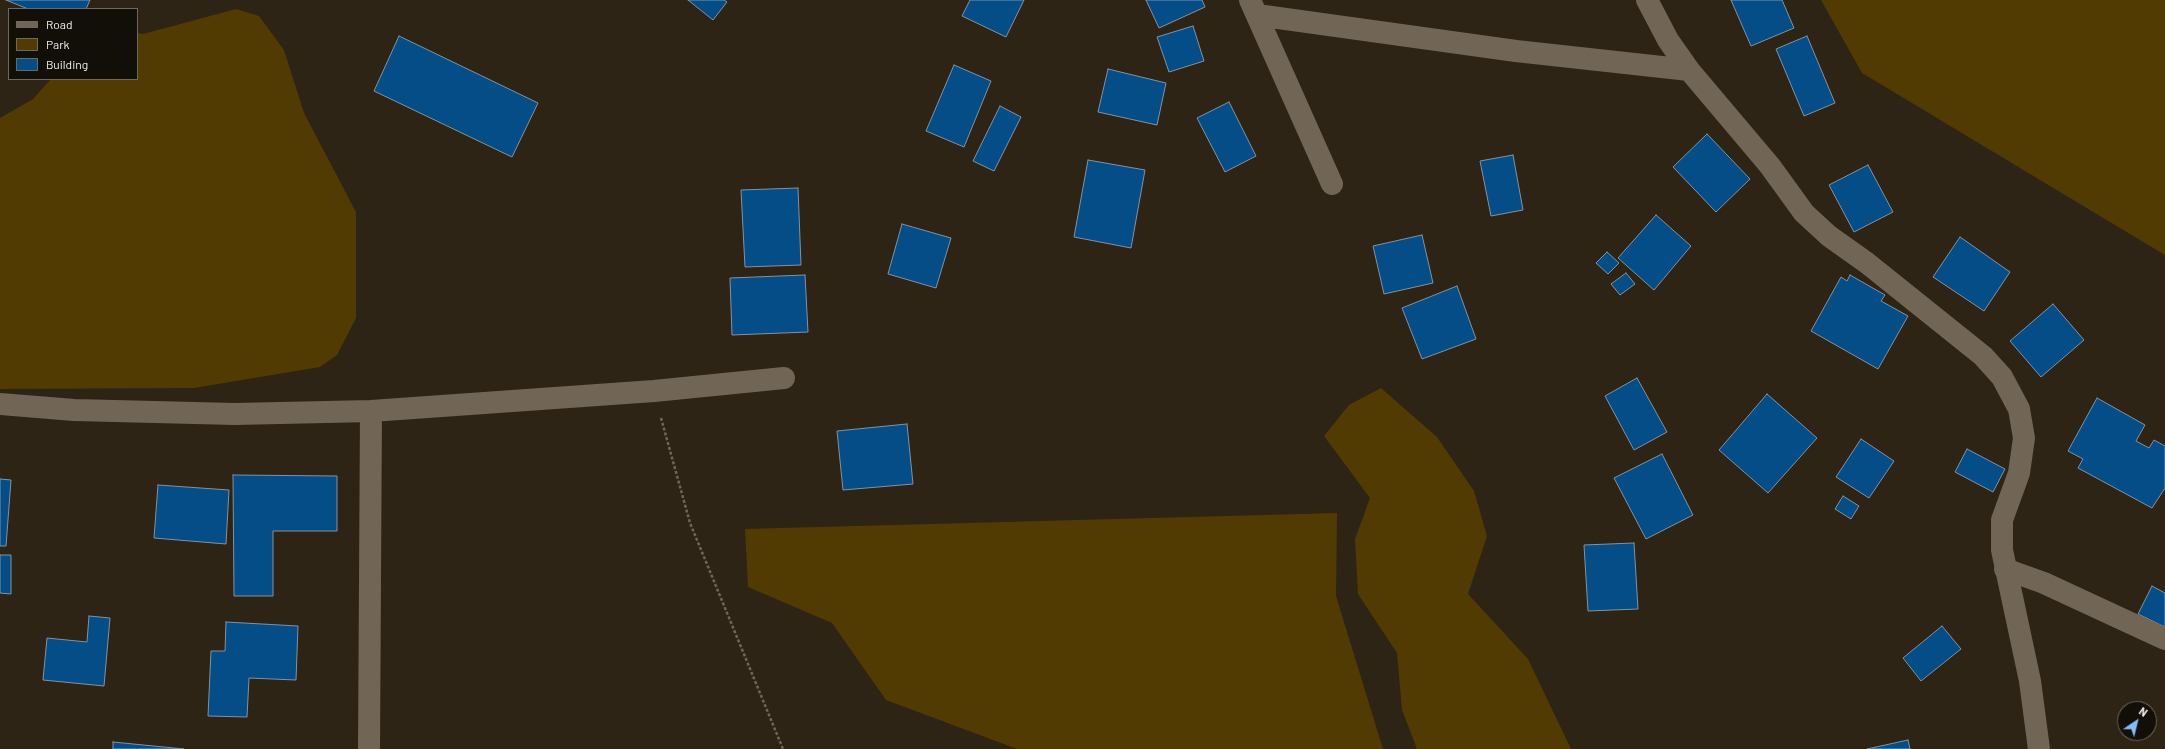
<!DOCTYPE html>
<style>
body{margin:0}
#map{position:relative;width:2165px;height:749px;overflow:hidden;background:#2d2415;font-family:Barlow,sans-serif}
canvas{display:block}
.legend{position:absolute;left:8px;top:8px;width:130px;height:72px;box-sizing:border-box;background:#120e08;border:1px solid #6d6861;margin:0;padding:5px 7px;list-style:none;font-size:12px;color:#f6f0e6}
.legend li{display:flex;align-items:center;gap:8px;height:20px}
.legend b{width:20px;border:1px solid #6d6861}
.north{position:absolute;left:2117px;top:701px;width:40px;height:40px;box-sizing:border-box;background:#120e08;border:1px solid #6d6861;border-radius:50%;rotate:35deg;font-size:11px;font-weight:700;line-height:16px;text-align:center;color:#f6f0e6}
.north::after{content:'';display:block;margin:auto;width:14px;height:18px;background:#82bcfa;clip-path:polygon(50% 0,100% 100%,50% 72%,0 100%)}
</style>
<div id="map">
<canvas width="2165" height="749"></canvas>
<ul class="legend">
<li><b style="height:5px;background:#716655"></b>Road</li>
<li><b style="height:11px;background:#523a03"></b>Park</li>
<li><b style="height:11px;background:#044d87"></b>Building</li>
</ul>
<div class="north">N</div>
</div>
<script>
const c = document.querySelector('canvas').getContext('2d');
c.lineJoin = 'round';
function paint(path, color) { c.fillStyle = color; c.fill(path, 'evenodd'); }
const toPath = rows => new Path2D(rows.map(r => 'M' + r).join(''));
function stroke(path, color, width, dash) { c.strokeStyle = color; c.lineWidth = width; c.lineCap = dash ? 'butt' : 'round'; c.setLineDash(dash || []); c.stroke(path); }
const green = toPath([
 [1821,0,2165,0,2165,255,1862,73],
 [236,9,259,16,284,50,304,113,356,212,356,318,337,355,320,367,194,388,0,389,0,118,33,99,51,79,137,79,137,33,143,34],
 [1381,388,1437,437,1474,491,1487,536,1468,594,1528,659,1571,749,1417,749,1402,710,1397,653,1358,594,1355,539,1370,498,1324,436,1349,405],
 [1337,513,1336,596,1383,749,1017,749,886,700,832,623,748,587,745,529]
]);
const building = toPath([
 [6,0,90,0,86,9,28,9,6,0],
 [688,0,724,0,727,2,713,20,688,0],
 [970,0,1024,0,1006,37,962,16,970,0],
 [1146,0,1202,0,1205,7,1159,28,1146,0],
 [1731,0,1782,0,1794,28,1751,46,1731,0],
 [1193,26,1204,61,1169,72,1157,37,1193,26],
 [399,36,538,103,512,157,374,91,399,36],
 [1807,36,1835,103,1804,116,1776,49,1807,36],
 [954,65,991,81,964,147,926,131,954,65],
 [1108,69,1166,83,1157,125,1098,112,1108,69],
 [1229,102,1256,156,1225,172,1197,118,1229,102],
 [1000,106,1021,117,994,171,973,161,1000,106],
 [1707,134,1750,179,1716,212,1673,167,1707,134],
 [1513,155,1523,210,1491,216,1480,161,1513,155],
 [1088,160,1145,170,1131,248,1074,237,1088,160],
 [1868,165,1893,212,1854,232,1829,185,1868,165],
 [798,188,801,265,745,267,741,190,798,188],
 [1656,215,1691,246,1654,290,1618,258,1656,215],
 [902,224,951,238,936,288,888,274,902,224],
 [1422,235,1433,283,1384,294,1373,246,1422,235],
 [1960,237,2010,272,1984,311,1933,277,1960,237],
 [1607,252,1619,263,1608,274,1596,263,1607,252],
 [1626,273,1635,284,1620,295,1611,284,1626,273],
 [805,275,808,332,732,335,730,278,805,275],
 [1850,275,1885,295,1881,301,1908,316,1878,369,1811,331,1841,277,1847,281,1850,275],
 [1457,286,1476,339,1422,359,1402,308,1457,286],
 [2053,304,2084,340,2041,377,2010,341,2053,304],
 [1637,378,1667,432,1634,450,1605,396,1637,378],
 [1767,394,1817,438,1768,493,1719,450,1767,394],
 [2097,398,2145,425,2136,441,2149,448,2154,440,2165,446,2165,488,2152,508,2078,468,2083,459,2068,451,2097,398],
 [907,424,913,484,843,490,837,431,907,424],
 [1861,439,1894,461,1869,498,1836,477,1861,439],
 [1967,449,2005,469,1993,492,1955,472,1967,449],
 [1662,454,1693,515,1646,539,1614,478,1662,454],
 [233,475,337,476,337,531,273,531,273,596,234,596,233,475],
 [0,479,11,480,6,546,0,546,0,479],
 [158,485,229,490,226,544,154,538,158,485],
 [1843,496,1859,506,1851,519,1835,509,1843,496],
 [1634,543,1638,609,1588,611,1584,545,1634,543],
 [0,555,11,555,11,594,0,593,0,555],
 [2152,586,2165,593,2165,627,2138,614,2152,586],
 [89,616,110,618,104,686,43,680,47,638,87,642,89,616],
 [226,622,298,626,296,680,249,678,247,717,208,716,211,651,225,651,226,622],
 [1942,626,1961,649,1921,681,1903,658,1942,626],
 [1908,740,1910,749,1867,749,1908,740],
 [113,742,184,749,113,749,113,742]
]);
const path = toPath([
 [661,418,690,523,783,749]
]);
const minor = toPath([
 [1250,0,1332,184],
 [1647,0,1668,40,1689,70,1770,166,1804,213,1829,236,1867,263,1983,356,2002,377,2019,409,2024,438,2019,473,2002,520,2002,550,2030,681,2039,749],
 [1257,15,1516,51,1689,70],
 [0,404,74,410,235,414,371,411,654,391,784,378],
 [2005,569,2044,583,2165,639],
 [369,749,371,411]
]);
paint(green, '#523a03');
paint(building, '#044d87');
stroke(building, '#8492a2', 1);
stroke(path, '#6e6659', 2.5, [3, 2]);
stroke(minor, '#716655', 22);
</script>
